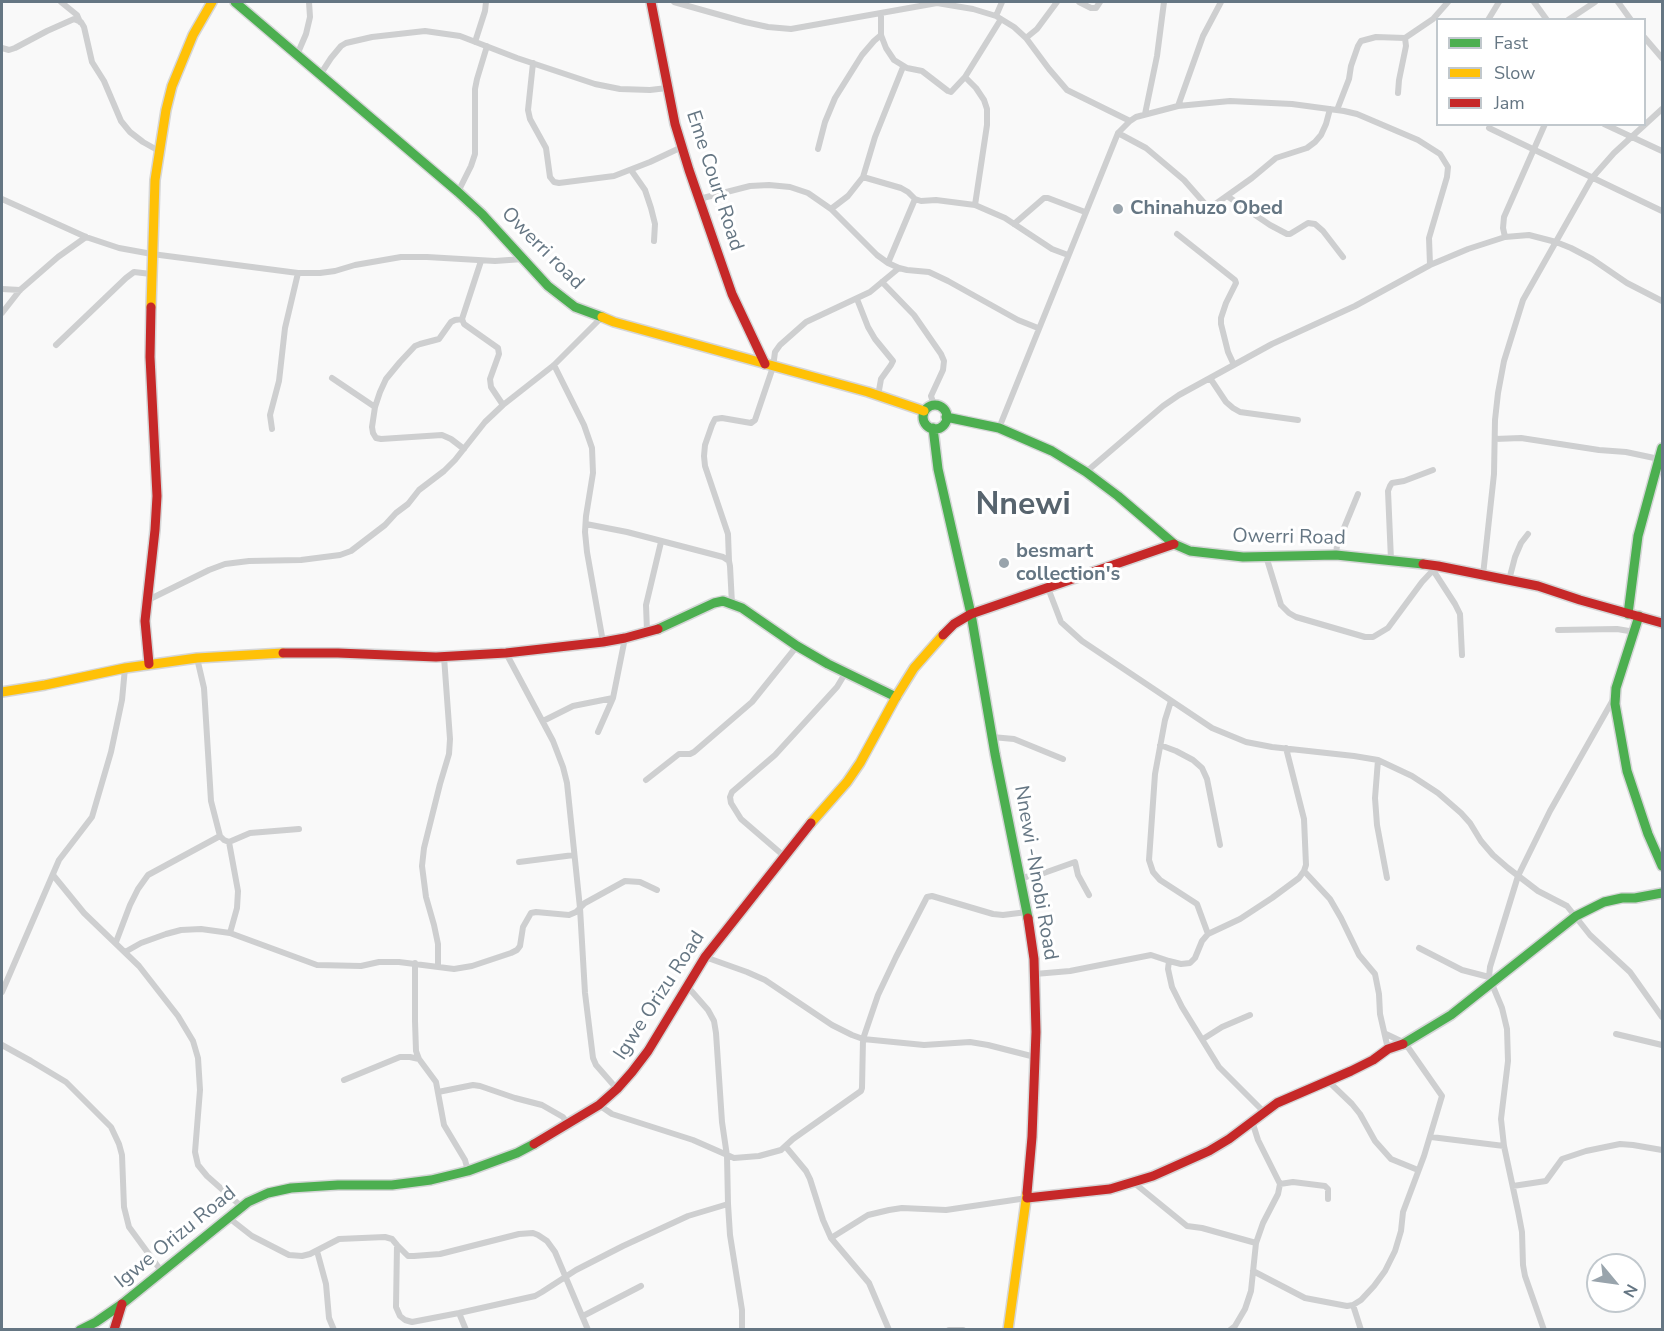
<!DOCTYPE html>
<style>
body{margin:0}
#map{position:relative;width:1664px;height:1331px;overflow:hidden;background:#f9f9f9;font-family:"Nunito Sans",sans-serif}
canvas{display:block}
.frame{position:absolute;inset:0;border:3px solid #657683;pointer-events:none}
.legend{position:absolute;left:1436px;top:18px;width:210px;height:108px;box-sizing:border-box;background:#fff;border:2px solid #c1c8cd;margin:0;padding:8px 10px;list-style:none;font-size:18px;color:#657683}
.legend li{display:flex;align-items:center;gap:12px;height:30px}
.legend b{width:30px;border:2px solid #c1c8cd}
.north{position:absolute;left:1586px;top:1253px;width:60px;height:60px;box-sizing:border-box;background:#fff;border:2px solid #c1c8cd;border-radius:50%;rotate:119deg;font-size:16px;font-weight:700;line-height:24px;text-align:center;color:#657683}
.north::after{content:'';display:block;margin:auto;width:21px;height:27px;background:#99a4ac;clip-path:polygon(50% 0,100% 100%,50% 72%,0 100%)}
</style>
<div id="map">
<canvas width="1664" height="1331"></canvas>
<div class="frame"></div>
<ul class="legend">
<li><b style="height:8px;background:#4caf50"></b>Fast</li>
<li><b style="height:8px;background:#ffc107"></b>Slow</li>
<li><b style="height:8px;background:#c62828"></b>Jam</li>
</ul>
<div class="north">N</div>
</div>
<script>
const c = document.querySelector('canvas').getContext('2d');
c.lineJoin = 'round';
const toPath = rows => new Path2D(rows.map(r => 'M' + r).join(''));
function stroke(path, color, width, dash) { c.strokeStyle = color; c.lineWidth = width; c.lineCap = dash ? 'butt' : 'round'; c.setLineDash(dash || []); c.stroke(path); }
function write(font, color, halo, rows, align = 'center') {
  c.font = font + ' "Nunito Sans",sans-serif'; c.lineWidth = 6; c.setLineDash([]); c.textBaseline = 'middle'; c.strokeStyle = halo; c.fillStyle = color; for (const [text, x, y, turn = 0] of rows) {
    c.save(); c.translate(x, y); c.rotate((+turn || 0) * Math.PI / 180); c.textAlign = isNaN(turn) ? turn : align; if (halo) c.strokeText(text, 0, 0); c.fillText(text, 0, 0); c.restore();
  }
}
const street = toPath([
 [61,2,77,15,80,22],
 [674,2,745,22,768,27,791,29,937,3,973,9,996,16,1014,27,1026,38,1049,69,1067,90,1130,121],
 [1079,2,1091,8,1096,8,1100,2],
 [1534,2,1547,20],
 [1618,2,1631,20],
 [881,13,881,35,886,48,894,60,907,68,922,71,948,91,951,92,965,77,1001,19],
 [996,16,1002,2],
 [1488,20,1499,2],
 [1568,20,1595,2],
 [1644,37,1662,58],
 [1026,38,1037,29,1057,2],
 [475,42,485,11,486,2],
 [2,48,9,50,15,48,47,31,74,19,81,22,84,27,92,62,104,81,121,121,130,132,143,142,159,151],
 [297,55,306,34,310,17,309,2],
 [533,63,528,110,530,119,546,148,550,177,554,182,559,183,614,176,650,162,682,147],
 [320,75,331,58,341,46,346,43,372,37,425,31,460,36,517,58,595,84,620,89,650,90,667,88],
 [965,77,976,88,984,100,987,109,987,125,975,205],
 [1398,93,1399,80,1406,46,1405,38],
 [1178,106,1203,36,1221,2],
 [1337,110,1349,79,1351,66,1358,46,1361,41,1376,37,1405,38,1433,19,1448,2],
 [1145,114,1157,56,1164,2],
 [1604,124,1662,151],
 [1489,128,1662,211],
 [1118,133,1146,148,1184,180,1206,205,1210,206,1214,205,1252,178,1276,158,1307,148,1315,142,1321,135,1326,124,1330,109],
 [818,149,825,122,835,98,862,55,874,41,881,35],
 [631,170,645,190,651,208,655,224,654,241],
 [863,177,901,188,908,192,915,199,921,201,936,200,975,205,1005,218,1052,249,1068,255],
 [458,192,471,166,475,154,475,89,477,79,487,46],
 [1227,196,1270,225,1287,234,1290,234,1308,223,1315,224,1323,231,1343,257],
 [2,199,86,237,119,248,152,254,298,273,320,273,335,271,355,265,401,257,427,257,495,261,523,259],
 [699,199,750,186,769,185,790,187,808,193,831,209,877,255,888,263,899,268,907,270,929,272,948,281,1018,320,1038,328],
 [831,209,848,196,863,177,875,137,903,67],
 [1014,224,1044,198,1048,198,1085,212],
 [1177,234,1235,280,1236,283,1226,303,1221,318,1221,324,1228,352,1234,365],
 [1505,237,1503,228,1504,217,1545,124],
 [481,261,462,319,464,324,498,348,499,354,490,379,491,387,503,405],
 [888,263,915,199],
 [882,282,914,315,941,354,944,361,943,370,931,396,934,405],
 [2,289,20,290],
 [857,299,868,327,875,339,893,361,891,365,881,379,878,396],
 [2,313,20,290,58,257,86,237],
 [462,319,455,320,451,322,439,339,420,344,415,346,400,362,386,379,380,392,375,407,372,427,373,433,376,438,381,439,442,435,451,439,464,449],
 [56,345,126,278,134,272,151,274],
 [554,365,584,425,592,448,593,473,586,516,585,532,587,552,603,642],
 [332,378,375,407],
 [1210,378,1226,402,1233,408,1240,412,1298,420],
 [999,428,1118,133,1130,121,1136,117,1178,106,1230,101,1292,104,1344,111,1357,114,1418,140,1440,154,1448,167,1447,177,1429,238,1430,265],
 [272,429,270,415,279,381,285,328,298,273],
 [1495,439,1521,438,1599,450,1626,452,1659,459],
 [1086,472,1163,406,1179,395,1272,344,1355,306,1430,265,1468,249,1505,237,1529,235,1556,242,1571,248,1592,259,1627,283,1662,301],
 [586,524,627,532,723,557,729,561,730,566,732,604],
 [1336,555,1337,545,1358,494],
 [1266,556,1281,605,1289,613,1296,617,1365,637,1373,637,1388,628,1422,582,1437,566],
 [1391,560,1388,491,1390,486,1392,483,1404,481,1433,470],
 [729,561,728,534,705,466,704,456,705,445,712,425,715,419,722,418,751,423,755,420,773,367,775,352,780,345,806,322,870,292,899,268],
 [1433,570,1455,604,1460,614,1462,655],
 [1483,575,1494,474,1495,420,1498,393,1504,361,1523,300,1592,178,1614,153,1662,109],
 [1509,580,1515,557,1521,543,1528,534],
 [1048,588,1061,622,1082,641,1212,728,1246,742,1272,747,1354,756,1378,760,1412,776,1438,793,1461,813,1470,823,1481,841,1493,855,1508,868,1538,891,1567,906,1590,935,1630,972,1662,1017],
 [148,600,209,570,225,564,249,561,301,560,340,555,351,551,385,525,396,513,408,504,419,490,444,471,455,460,485,422,503,405,554,365,601,318],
 [1558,630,1617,629,1635,632],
 [647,631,646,605,661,542],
 [506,653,553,741,563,767,567,783,580,908,585,993,593,1058,596,1065,617,1089],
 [197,658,204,688,211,801,220,836,224,840,229,842,250,833,299,829],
 [1171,701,1165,720,1155,774,1149,860,1153,872,1160,880,1197,904,1208,934],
 [543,721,573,706,613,698],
 [598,732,613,698,625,638],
 [992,737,1014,739,1063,759],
 [1160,745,1176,751,1193,760,1202,768,1207,779,1220,845],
 [1378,760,1375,798,1377,825,1387,878],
 [646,780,679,754,690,754,694,752,752,702,797,646],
 [229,842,238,891,237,908,230,933],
 [784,856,741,819,731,803,730,797,732,792,775,755,837,687,846,672],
 [519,862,574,855],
 [1304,871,1330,899,1341,918,1359,955,1375,974,1379,994,1380,1014,1388,1049],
 [53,875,84,913,139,966,178,1016,193,1041,198,1058,200,1090,195,1152,198,1165,207,1176,242,1207],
 [1021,878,1044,873,1075,862,1078,875,1089,895],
 [116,942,130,905,138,889,148,875,220,836],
 [1419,948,1462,970,1489,977],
 [125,952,141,943,166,934,181,930,201,929,230,933,317,965,361,966,379,962,399,962,454,969,472,966,511,953,517,950,520,946,523,927,531,913,536,912,569,915,576,912,585,903,625,881,640,882,657,890],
 [705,957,747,972,765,980,832,1025,852,1035,863,1039,924,1045,970,1042,988,1045,1035,1057],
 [1169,961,1168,969,1172,987,1182,1007,1219,1067,1264,1112],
 [415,963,415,1021,416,1051,419,1059,436,1082,444,1125,465,1160,468,1171],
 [438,967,438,944,434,925,426,897,422,866,424,848,440,784,449,754,450,739,444,657],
 [1035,974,1070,971,1151,955,1169,961,1181,964,1190,963,1195,958,1202,941,1208,934,1240,919,1272,898,1299,878,1304,871,1306,865,1304,819,1286,748],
 [687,986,708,1010,714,1021,716,1033,722,1122,727,1156,728,1204,730,1235,742,1310,742,1330],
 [2,992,59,860,92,817,111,752,122,700,125,668],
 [1616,1034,1662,1045],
 [1203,1039,1222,1027,1250,1015],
 [2,1045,31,1061,66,1082,111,1127,119,1144,122,1155,124,1207,129,1227,162,1272],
 [344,1080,400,1057,410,1057,419,1059],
 [1328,1081,1352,1104,1360,1114,1375,1141,1391,1159,1418,1170],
 [438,1092,473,1085,480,1086,515,1098,542,1105,563,1117,569,1125],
 [599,1105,612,1114,693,1140,734,1158,759,1156,781,1150,793,1139,861,1091,862,1088,863,1039,878,995,896,957,927,897,932,896,993,914,1003,915,1027,912],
 [1431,1137,1504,1146],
 [786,1147,806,1171,810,1179,823,1220,831,1238,869,1283,889,1330],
 [1133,1182,1187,1226,1202,1228,1256,1243],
 [1280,1184,1293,1182,1325,1186,1328,1189,1328,1199],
 [1513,1186,1546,1181,1562,1159,1586,1151,1620,1144,1633,1145,1662,1150],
 [229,1218,252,1236,289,1255,302,1256,310,1254,339,1239,385,1237,392,1239,397,1245,396,1307,400,1316,405,1320,412,1322,459,1313,535,1296,542,1292,576,1270,623,1246,688,1216,728,1204],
 [831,1238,868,1215,889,1210,902,1208,946,1210,1027,1198],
 [397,1245,408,1256,414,1256,440,1254,519,1234,533,1233,538,1235,547,1241,555,1252,588,1330],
 [317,1251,326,1284,329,1318,334,1330],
 [1253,1271,1305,1298,1347,1306,1353,1305,1361,1300,1374,1286,1385,1271,1395,1251,1401,1231,1403,1212,1424,1156,1442,1096,1405,1043,1386,1034],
 [1353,1305,1361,1330],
 [459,1313,466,1330],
 [583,1316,641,1286],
 [949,1330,963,1330],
 [1230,1330,1235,1326,1245,1309,1251,1291,1256,1243,1263,1223,1278,1194,1280,1184,1258,1140,1252,1121],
 [1544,1330,1525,1276,1523,1265,1522,1232,1518,1211,1504,1146,1501,1119,1508,1061,1507,1029,1502,1008,1489,977,1490,967,1518,876,1550,811,1614,698]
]);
const fast = toPath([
 [235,2,458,192,482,214,548,286,575,307,602,317],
 '923 417a12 12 0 1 1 24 0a12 12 0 1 1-24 0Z',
 [946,417,999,428,1052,451,1086,472,1118,496,1174,544,1190,551,1243,557,1336,555,1423,564],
 [933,428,938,469,971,614,995,754,1028,918],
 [1628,614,1638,536,1662,448],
 [1639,616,1616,688,1615,704,1627,771,1648,834,1662,866],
 [658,629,714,603,723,601,742,608,797,646,828,664,896,697],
 [1403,1044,1451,1015,1576,916,1604,902,1622,898,1635,898,1662,893],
 [80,1330,96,1322,122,1304,248,1202,268,1193,291,1188,338,1185,392,1185,431,1180,468,1171,517,1153,534,1144]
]);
const slow = toPath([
 [151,307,155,180,166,110,172,86,193,35,212,2],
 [602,317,614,322,868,392,924,411],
 [2,692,45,685,125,668,197,658,283,653],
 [811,823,847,782,860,763,896,697,914,668,943,635],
 [1008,1330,1027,1193]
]);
const jam = toPath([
 [651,2,675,124,689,170,732,294,765,364],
 [1423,564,1438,566,1538,586,1580,600,1662,623],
 [943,635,954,624,971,614,1174,544],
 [283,653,338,653,436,657,506,653,603,642,625,638,658,629],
 [149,664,145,621,155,530,157,496,150,357,151,307],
 [534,1144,599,1105,617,1089,632,1072,648,1051,705,957,811,823],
 [1027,1193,1032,1137,1036,1032,1034,959,1028,918],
 [1027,1198,1110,1189,1153,1176,1209,1151,1229,1139,1277,1103,1351,1071,1373,1060,1388,1049,1403,1044],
 [114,1330,122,1304]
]);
const markers = [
 [1118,209,6,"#99a4ac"],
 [1004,563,6,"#99a4ac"]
];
const streetNames = [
 ["Eme Court Road",714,181,72],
 ["Owerri road",542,249,45],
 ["Owerri Road",1289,538,1],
 ["Nnewi -Nnobi Road",1035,873,80],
 ["Igwe Orizu Road",660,996,-57],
 ["Igwe Orizu Road",176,1238,-39]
];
const poiNames = [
 ["Chinahuzo Obed",1130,209],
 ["besmart",1016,552],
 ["collection's",1016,575]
];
const townNames = [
 ["Nnewi",1023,506]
];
stroke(fast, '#d5d6d7', 12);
stroke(slow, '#d5d6d7', 12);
stroke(jam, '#d5d6d7', 12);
stroke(street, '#cecfd0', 6);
stroke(fast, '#4caf50', 9);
stroke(slow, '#ffc107', 9);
stroke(jam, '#c62828', 9);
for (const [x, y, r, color] of markers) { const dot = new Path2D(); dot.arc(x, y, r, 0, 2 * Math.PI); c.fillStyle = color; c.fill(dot); stroke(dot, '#fff', 2); }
write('20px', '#657683', '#fff', streetNames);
write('bold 20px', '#657683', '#fff', poiNames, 'left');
write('bold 32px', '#57646e', '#fff', townNames);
</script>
